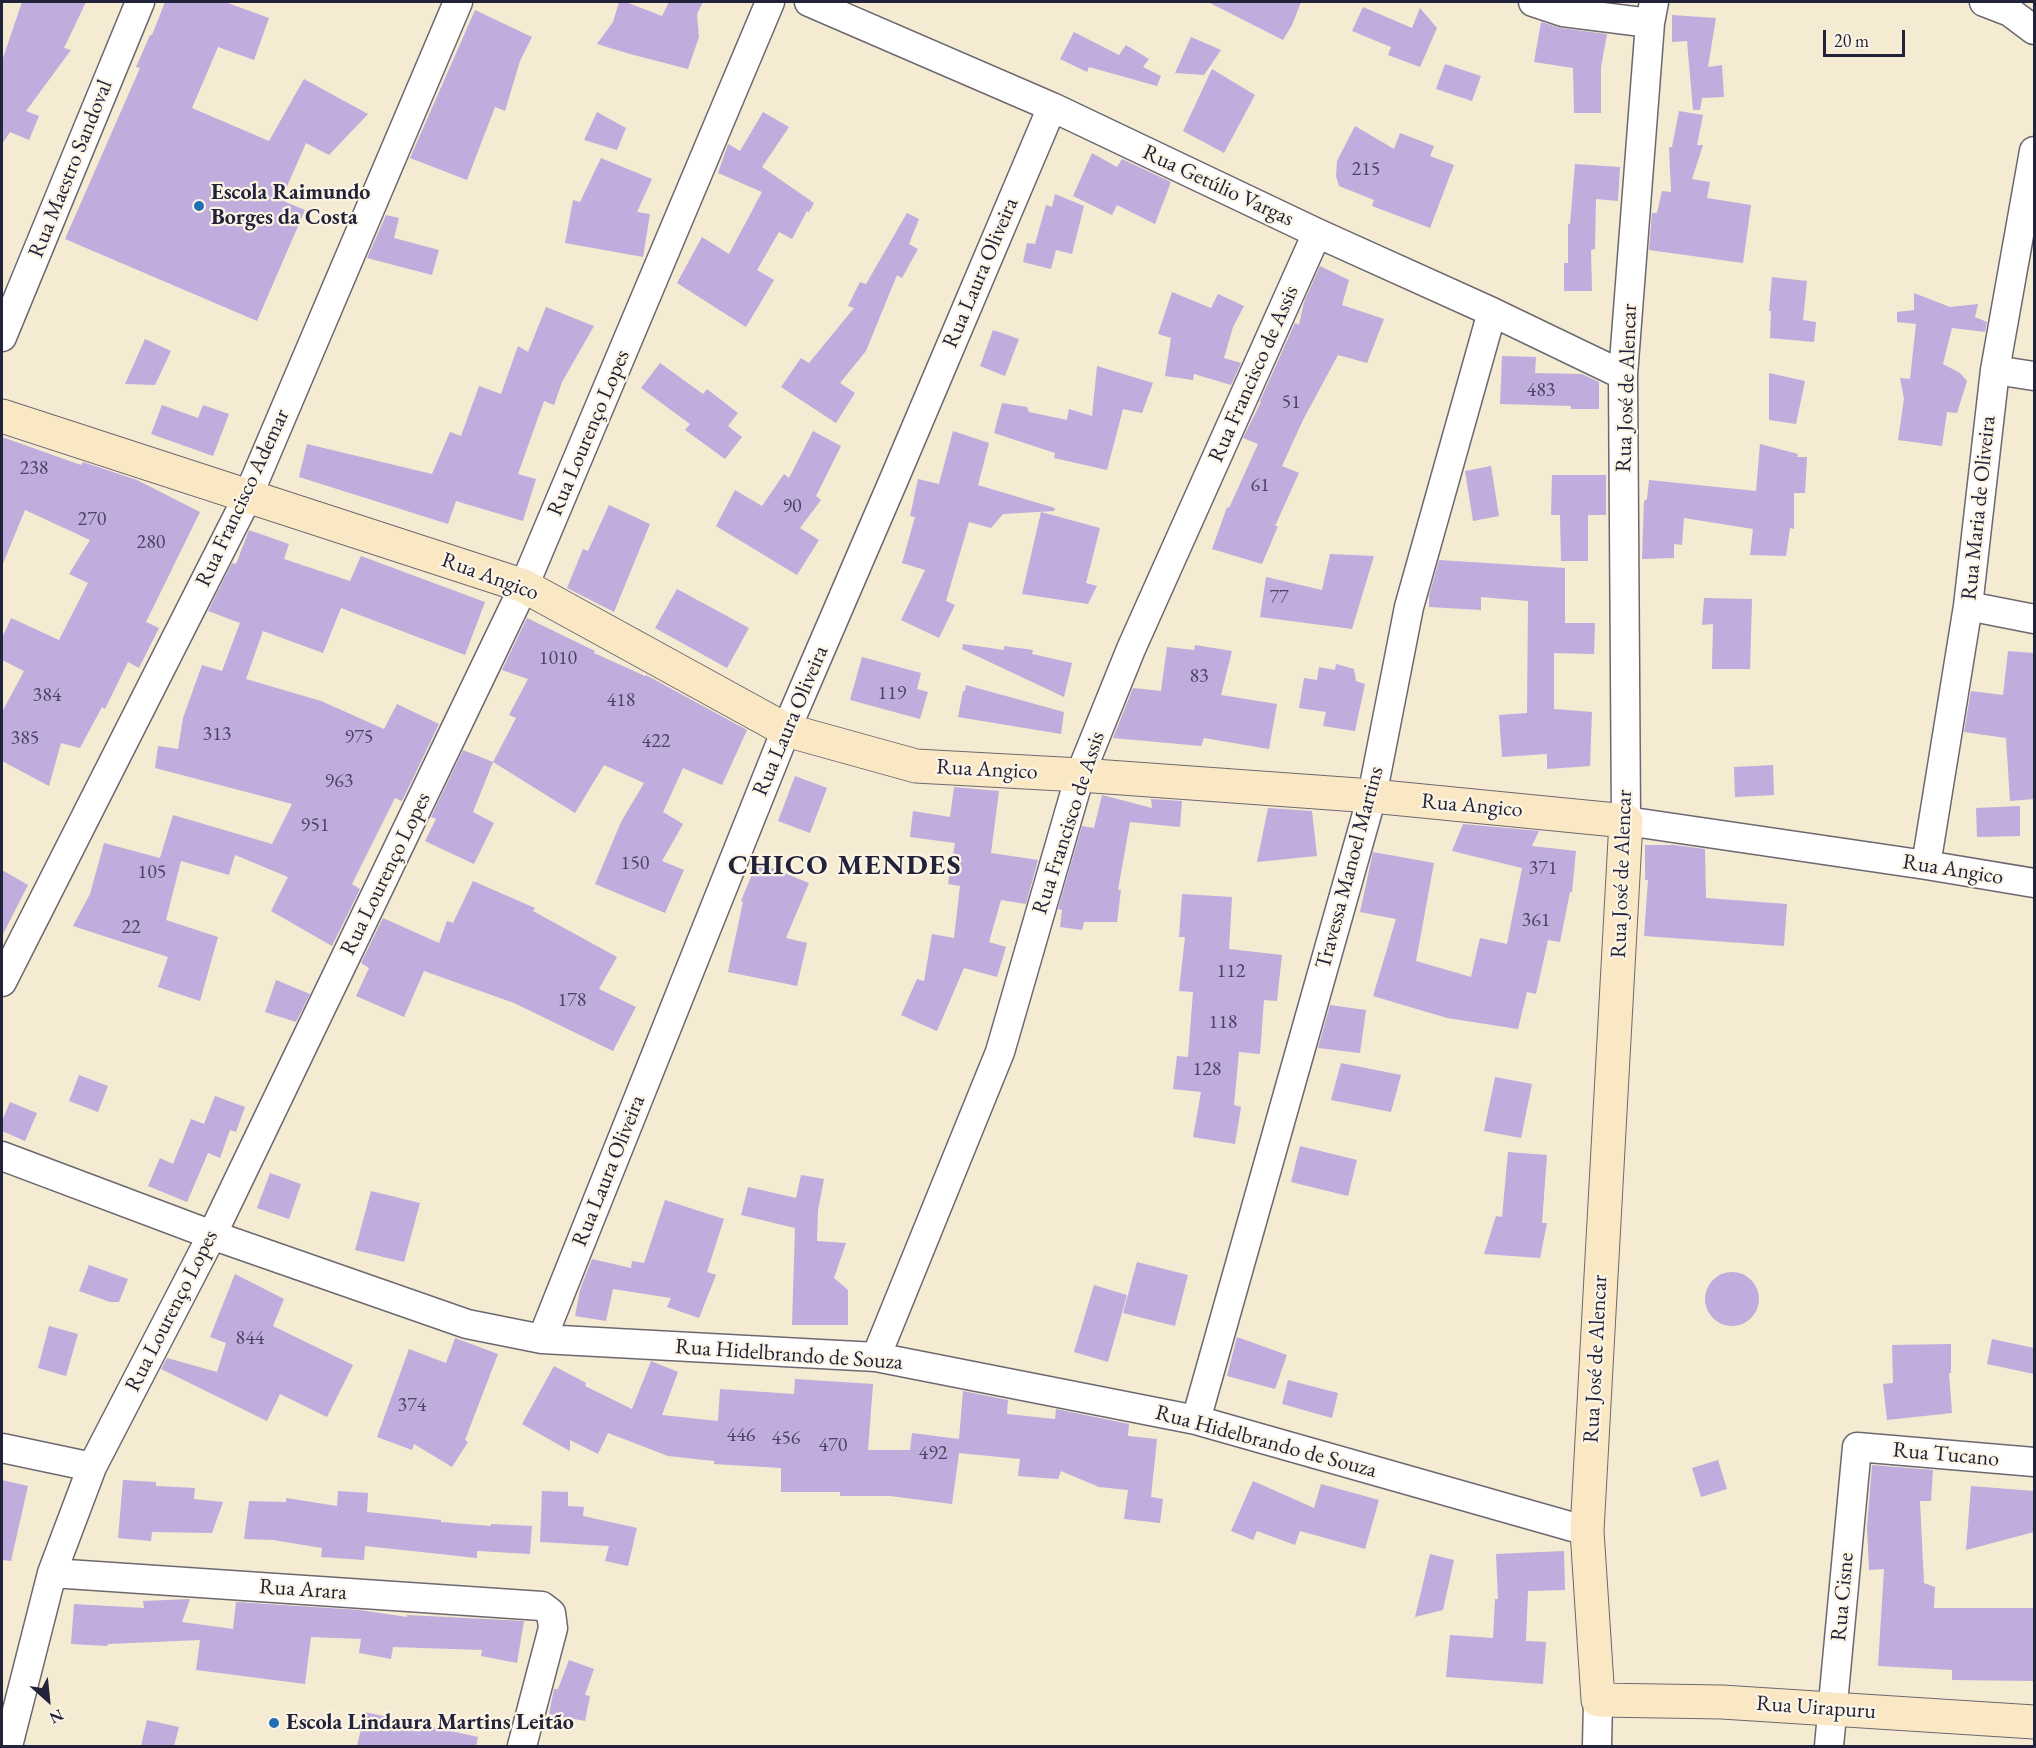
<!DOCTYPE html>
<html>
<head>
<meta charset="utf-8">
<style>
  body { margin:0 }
  #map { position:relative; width:2036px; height:1748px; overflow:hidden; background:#f5ead2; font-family:"EB Garamond",serif }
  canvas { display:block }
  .frame { position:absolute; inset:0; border:3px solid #22223b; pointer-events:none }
  .north { position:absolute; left:18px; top:1670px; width:60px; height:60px; -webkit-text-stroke:4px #fcf5e5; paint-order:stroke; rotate:153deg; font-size:16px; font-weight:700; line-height:24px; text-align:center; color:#22223b }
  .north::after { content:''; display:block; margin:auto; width:21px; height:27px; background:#22223b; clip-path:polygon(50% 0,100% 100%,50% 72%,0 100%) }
  .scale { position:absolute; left:1823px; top:30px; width:82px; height:27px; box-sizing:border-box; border:3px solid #22223b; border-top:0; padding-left:8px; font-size:18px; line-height:21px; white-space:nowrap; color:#22223b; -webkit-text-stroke:4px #fcf5e5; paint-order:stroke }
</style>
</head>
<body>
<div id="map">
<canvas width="2036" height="1748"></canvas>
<div class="frame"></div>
<div class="north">N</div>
<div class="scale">20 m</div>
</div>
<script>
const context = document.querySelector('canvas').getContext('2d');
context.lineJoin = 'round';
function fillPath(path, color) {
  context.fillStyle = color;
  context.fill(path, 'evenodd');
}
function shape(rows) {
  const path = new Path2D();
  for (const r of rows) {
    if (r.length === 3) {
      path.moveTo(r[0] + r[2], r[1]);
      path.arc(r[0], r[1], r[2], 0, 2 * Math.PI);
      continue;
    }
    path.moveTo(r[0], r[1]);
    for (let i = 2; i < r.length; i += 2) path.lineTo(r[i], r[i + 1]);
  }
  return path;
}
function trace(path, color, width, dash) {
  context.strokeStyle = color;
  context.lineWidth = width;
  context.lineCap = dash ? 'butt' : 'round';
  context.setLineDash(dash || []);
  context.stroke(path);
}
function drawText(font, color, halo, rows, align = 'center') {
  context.font = font + ' "EB Garamond",serif';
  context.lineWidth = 4.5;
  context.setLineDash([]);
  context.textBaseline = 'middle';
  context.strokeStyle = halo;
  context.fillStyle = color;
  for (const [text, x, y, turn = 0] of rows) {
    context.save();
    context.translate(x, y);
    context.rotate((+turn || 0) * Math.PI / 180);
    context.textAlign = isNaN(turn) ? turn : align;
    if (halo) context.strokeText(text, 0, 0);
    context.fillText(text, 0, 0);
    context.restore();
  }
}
const building = shape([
  [22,2,86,2,64,48,71,50,26,111,39,116,29,140,10,132,2,144,2,61],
  [165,2,225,2,269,18,254,60,218,47,192,108,269,141,304,79,368,114,329,155,306,143,281,200,305,210,257,321,65,239,140,68,136,67,150,35,152,35],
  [619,2,626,2,662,16,669,2,703,2,697,14,699,37,688,69,630,54,597,44,613,22],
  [1208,2,1301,2,1292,25,1283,40],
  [1363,7,1412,28,1420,8,1437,28,1420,67,1388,55,1391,47,1352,31],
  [475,10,532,37,520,61,505,111,495,107,467,180,410,158],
  [1672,15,1716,18,1708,67,1722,65,1724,97,1702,98,1700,110,1693,110,1687,41,1672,42],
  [1541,22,1561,28,1607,34,1601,67,1601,113,1574,113,1573,68,1534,62],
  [1074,32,1119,55,1126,45,1149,59,1143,67,1161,76,1157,86,1089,67,1087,72,1060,59],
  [1191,37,1221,50,1204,75,1175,73],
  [1445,64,1481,76,1472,101,1436,89],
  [1212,69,1255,95,1224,153,1183,131],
  [1679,111,1703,115,1697,145,1703,145,1692,179,1710,182,1707,198,1751,205,1743,263,1649,250,1652,213,1657,213,1662,191,1671,192,1669,147,1672,147],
  [597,112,626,128,617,150,584,140],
  [763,112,789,127,762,167,814,203,809,212,807,211,792,239,779,232,757,270,774,280,746,327,677,283,702,237,729,254,762,192,718,173,728,144,740,151],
  [1355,126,1394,149,1400,133,1434,146,1430,156,1454,165,1430,228,1372,206,1374,200,1339,186,1336,176,1337,161],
  [1092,153,1117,167,1122,159,1171,182,1155,224,1117,205,1112,215,1073,196],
  [601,158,652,179,637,212,650,214,643,257,565,243,573,200,580,202],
  [1575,164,1620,167,1618,201,1596,199,1595,249,1591,250,1592,291,1564,291,1564,263,1568,263,1568,224,1570,224],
  [1055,194,1084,206,1072,254,1056,250,1051,269,1023,262,1027,243,1035,244,1046,205,1052,207],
  [907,213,919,219,909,244,918,249,902,278,897,275,866,351,840,383,855,393,836,423,781,387,801,358,809,363,854,308,848,306,860,282,866,284],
  [386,215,399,218,394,238,439,250,432,275,367,258],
  [1320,266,1349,280,1342,305,1384,319,1367,363,1338,355,1303,420,1282,466,1299,473,1275,526,1278,526,1262,564,1212,549,1227,507,1229,508,1258,444,1243,438,1261,402,1260,401,1295,323,1299,325,1304,302],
  [1772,277,1807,281,1803,320,1816,322,1814,342,1770,338,1771,311,1769,311],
  [1172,292,1211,308,1218,294,1244,306,1233,327,1224,358,1241,363,1231,385,1194,374,1193,380,1165,376,1171,338,1158,334],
  [1914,293,1950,307,1978,304,1975,317,1987,322,1985,332,1952,328,1943,364,1960,373,1967,381,1957,413,1947,412,1942,446,1898,440,1904,399,1900,378,1910,379,1916,324,1897,322,1897,312,1914,310],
  [546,307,594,326,562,382,554,405,544,401,518,474,536,479,523,521,456,501,448,524,299,477,307,444,432,474,450,432,461,436,479,386,501,394,518,346,528,352],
  [993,330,1019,339,1005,376,980,366],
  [145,339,171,351,155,385,125,384],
  [1502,356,1536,357,1535,373,1582,374,1599,382,1599,409,1571,409,1571,406,1500,404],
  [660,363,703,394,707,389,738,413,728,426,742,437,725,459,685,430,690,424,641,388],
  [1097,366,1153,383,1142,413,1123,409,1107,470,1054,458,1055,453,994,433,1002,403,1027,407,1029,412,1067,420,1069,409,1092,416],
  [1769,373,1805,381,1796,424,1769,420],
  [162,405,198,418,203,405,229,414,213,456,151,434],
  [813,431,841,446,816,496,821,500,800,528,819,540,797,575,716,526,735,490,762,506,784,474,789,478],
  [953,431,989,443,978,485,1055,508,1054,511,1003,514,991,528,969,522,946,601,955,605,939,638,901,620,925,570,902,563,915,517,910,516,918,479,939,484],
  [2,437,81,465,83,462,137,480,200,512,146,622,159,628,139,668,128,662,105,709,102,707,80,748,61,743,49,786,2,761,2,712,24,671,2,660,2,638,11,618,59,640,88,583,69,574,90,540,25,510,2,566],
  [1760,444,1798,454,1797,457,1807,457,1805,493,1794,493,1794,529,1790,528,1786,556,1750,555,1753,529,1684,518,1682,545,1674,544,1674,558,1642,559,1644,501,1647,499,1649,480,1756,491],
  [1491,466,1499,516,1473,521,1465,471],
  [1552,475,1606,475,1606,515,1588,515,1588,561,1561,561,1560,515,1551,515],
  [609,505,650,524,614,612,567,588,583,549,588,551],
  [1041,512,1100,528,1086,583,1097,586,1088,604,1022,594],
  [249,530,289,544,284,559,350,581,361,556,485,602,465,655,341,608,323,653,263,631,246,679,321,701,384,729,397,704,439,724,402,801,395,798,352,884,360,889,332,946,271,911,288,877,235,855,229,875,181,861,166,920,218,937,200,1001,158,987,168,957,73,926,90,894,104,843,160,858,173,815,272,844,292,804,155,768,158,746,178,749,183,718,202,665,222,671,240,623,208,611,232,563,236,564],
  [1330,554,1374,556,1352,629,1260,617,1266,577,1322,590],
  [1439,560,1565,568,1565,623,1595,623,1594,654,1554,653,1554,709,1592,712,1590,766,1547,769,1547,754,1502,757,1499,715,1527,713,1528,601,1481,597,1481,610,1429,607,1429,596],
  [677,589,749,628,727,668,655,628],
  [1704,598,1752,599,1750,669,1712,669,1713,624,1702,625],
  [527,618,595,651,594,653,645,676,646,675,747,730,722,785,683,768,663,812,683,824,662,861,684,870,665,913,595,884,621,822,644,783,604,765,575,813,493,762,516,718,509,715,528,679,502,670],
  [963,644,1004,650,1004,646,1033,650,1032,654,1072,663,1064,697,962,649],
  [1195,645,1232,651,1221,695,1277,704,1269,749,1204,738,1201,746,1113,738,1133,688,1161,691,1167,647,1194,650],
  [2008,651,2034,653,2034,799,2010,801,2006,738,1964,732,1971,691,2003,695],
  [862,657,921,673,917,689,928,692,920,719,850,700],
  [1336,664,1354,669,1356,681,1365,684,1355,731,1323,726,1326,712,1299,708,1304,678,1317,680,1319,667,1335,670],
  [966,685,1064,712,1061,734,958,717,963,691,965,691],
  [463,750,493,762,473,812,494,823,474,864,425,841,436,819,431,817],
  [1773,765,1774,795,1735,797,1734,767],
  [795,776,827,788,810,833,778,821],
  [954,787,999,791,991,853,1038,860,1026,904,1001,900,989,942,1006,947,997,977,964,968,937,1031,901,1015,917,979,924,981,932,934,954,938,960,886,948,884,955,843,910,837,913,811,950,817],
  [1102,795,1152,808,1151,799,1182,801,1180,827,1130,822,1118,890,1121,890,1117,922,1084,922,1082,930,1060,927,1062,910,1058,909,1082,826,1094,828],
  [2020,806,2020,836,1977,837,1976,808],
  [1268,808,1312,811,1317,856,1257,862],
  [1463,824,1539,831,1532,846,1576,851,1572,892,1570,892,1560,942,1548,940,1536,994,1527,992,1518,1029,1447,1018,1373,996,1396,919,1360,912,1373,852,1434,863,1416,961,1471,977,1480,938,1507,944,1522,868,1452,851],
  [1645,845,1674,845,1705,849,1706,898,1787,904,1784,946,1644,936,1648,880,1645,880],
  [757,862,809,883,786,938,807,943,797,986,728,972,743,902,741,901],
  [2,870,28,885,2,936],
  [473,881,535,908,533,911,617,957,599,989,636,1007,613,1051,514,1003,424,971,404,1017,356,996,369,968,361,963,383,918,439,943,447,921,453,923],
  [1182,894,1232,897,1229,949,1282,955,1277,1001,1264,1000,1260,1054,1239,1052,1234,1105,1241,1107,1235,1144,1193,1137,1201,1092,1173,1089,1177,1056,1188,1057,1193,992,1179,991,1185,937,1179,937],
  [276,980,310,994,296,1022,265,1012],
  [1330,1005,1366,1010,1360,1053,1318,1048],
  [1341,1063,1401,1075,1391,1112,1331,1100],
  [79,1075,108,1086,98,1112,69,1101],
  [1495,1077,1532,1084,1521,1138,1484,1131],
  [215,1096,245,1107,236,1132,230,1130,220,1158,208,1153,187,1202,148,1186,160,1158,173,1164,191,1119,204,1124],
  [10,1102,37,1113,25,1141,2,1131,2,1121],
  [1300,1146,1357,1160,1348,1196,1291,1182],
  [1508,1152,1547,1155,1542,1223,1547,1223,1540,1258,1484,1254,1496,1216,1502,1217],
  [270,1173,301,1184,289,1219,257,1208],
  [801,1175,824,1179,818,1210,817,1241,846,1243,834,1278,848,1290,848,1325,792,1325,795,1228,741,1215,748,1187,796,1198],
  [371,1191,420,1203,404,1262,355,1250],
  [665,1200,724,1219,707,1272,716,1275,699,1318,667,1307,671,1298,613,1289,606,1321,575,1316,580,1290,592,1259,631,1268,632,1261,644,1263],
  [1137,1262,1188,1275,1175,1326,1123,1313],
  [89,1265,128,1279,119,1302,110,1302,79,1291],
  [1732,1299,27],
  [235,1274,284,1299,273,1326,353,1365,327,1417,280,1394,267,1421,161,1369,167,1358,217,1372,226,1343,210,1337],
  [1094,1285,1127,1295,1108,1362,1074,1352],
  [49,1326,78,1334,66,1376,38,1368],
  [1237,1337,1287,1355,1275,1389,1227,1376],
  [455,1338,498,1354,465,1440,468,1442,452,1467,414,1444,412,1450,377,1437,409,1349,446,1363],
  [1992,1339,2034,1348,2034,1374,1987,1364],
  [1951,1344,1951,1373,1949,1373,1952,1413,1887,1420,1883,1384,1893,1383,1892,1345],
  [651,1361,678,1372,662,1415,718,1421,720,1389,794,1394,795,1379,873,1384,868,1450,910,1450,912,1433,959,1439,963,1391,1008,1400,1007,1414,1055,1419,1056,1409,1129,1424,1128,1436,1157,1439,1151,1497,1163,1499,1160,1523,1124,1519,1128,1490,1099,1487,1061,1471,1058,1479,1018,1476,1020,1459,959,1453,952,1504,890,1496,840,1496,840,1492,781,1492,781,1468,714,1464,714,1461,668,1456,608,1433,598,1454,570,1440,570,1451,522,1424,554,1366,586,1383,585,1386,632,1409],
  [1288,1380,1338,1393,1332,1418,1282,1404],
  [1718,1460,1727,1489,1701,1497,1692,1468],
  [1872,1465,1933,1470,1931,1501,1920,1501,1924,1583,1935,1587,1934,1608,2034,1608,2034,1681,1952,1680,1952,1670,1878,1666,1884,1569,1869,1570,1867,1527],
  [2,1480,28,1486,11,1561,2,1560],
  [123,1480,156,1482,156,1486,195,1488,194,1499,223,1502,212,1533,152,1532,151,1541,118,1538],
  [1253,1481,1314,1508,1321,1484,1379,1500,1365,1549,1300,1531,1295,1545,1257,1531,1253,1540,1231,1531],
  [1971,1486,2034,1491,2034,1532,1966,1550],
  [338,1491,368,1493,367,1512,441,1520,441,1522,491,1526,491,1524,532,1526,530,1554,477,1551,477,1558,365,1546,364,1560,321,1557,322,1548,273,1540,244,1539,249,1501,286,1502,286,1498,337,1506],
  [542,1491,568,1492,568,1506,584,1507,583,1516,637,1528,628,1566,605,1561,609,1546,540,1542],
  [1564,1551,1565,1590,1528,1591,1526,1641,1546,1642,1543,1684,1446,1677,1450,1635,1493,1638,1495,1599,1498,1599,1496,1554],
  [1430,1554,1454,1560,1443,1610,1415,1617],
  [190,1599,182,1622,233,1629,236,1602,360,1610,407,1617,407,1615,524,1621,517,1663,481,1656,482,1650,393,1647,391,1659,359,1653,361,1639,311,1637,305,1684,196,1670,200,1640,108,1644,107,1646,71,1644,74,1604,144,1608,143,1601],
  [569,1660,594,1669,585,1695,590,1696,585,1721,549,1714,554,1689,558,1689],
  [365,1712,478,1737,476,1746,357,1746],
  [147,1720,179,1727,174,1746,141,1746]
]);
const street = shape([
  [809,2,1052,107,1317,233,1492,312,1623,375],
  [1533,2,1563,12,1650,23],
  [1654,2,1650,23,1623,375,1626,821,1926,865,2034,883],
  [1984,2,2010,12,2034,30],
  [2,337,140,2],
  [1995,370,2034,376],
  [1968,606,2034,619],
  [1926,865,1968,606,1995,370,2034,151],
  [2,982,248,496,458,2],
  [2,1156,212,1235,467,1324,542,1339,876,1357,1196,1420,1587,1531],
  [542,1339,786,730,895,477,1052,107],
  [876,1357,1000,1052,1080,775,1131,649,1317,233],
  [1196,1420,1372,796,1409,607,1492,312],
  [2,1448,92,1467],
  [52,1573,542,1606,551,1613,553,1628,522,1746],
  [8,1746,52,1573,92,1467,212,1235,524,586,770,2],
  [1597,1746,1598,1700],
  [1829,1746,1857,1447,2034,1462]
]);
const secondary = shape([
  [2,416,524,586,786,730,916,766,1080,775,1372,796,1626,821,1587,1531,1598,1700,1722,1702,2034,1722]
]);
const markers = [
  [199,206,6,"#1f6fb2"],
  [274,1723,6,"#1f6fb2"]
];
const numberNames = [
  ["215",1366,170],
  ["483",1541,391],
  ["51",1291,403],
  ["238",34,469],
  ["61",1260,486],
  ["90",792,507],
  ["270",92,520],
  ["280",151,543],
  ["77",1279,598],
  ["1010",558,659],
  ["83",1199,677],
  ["119",892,694],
  ["384",47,696],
  ["418",621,701],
  ["313",217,735],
  ["975",359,738],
  ["385",25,739],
  ["422",656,742],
  ["963",339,782],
  ["951",315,826],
  ["150",635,864],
  ["371",1543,869],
  ["105",152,873],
  ["361",1536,921],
  ["22",131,928],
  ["112",1231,972],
  ["178",572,1001],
  ["118",1223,1023],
  ["128",1207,1070],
  ["844",250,1339],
  ["374",412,1406],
  ["446",741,1436],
  ["456",786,1439],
  ["470",833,1446],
  ["492",933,1454]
];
const streetNames = [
  ["Rua Maestro Sandoval",71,169,-68],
  ["Rua Getúlio Vargas",1218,186,25],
  ["Rua Laura Oliveira",981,273,-67],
  ["Rua Francisco de Assis",1254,374,-66],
  ["Rua José de Alencar",1627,388,-88],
  ["Rua Lourenço Lopes",589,433,-67],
  ["Rua Francisco Ademar",243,498,-65],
  ["Rua Maria de Oliveira",1979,508,-84],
  ["Rua Angico",490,577,20],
  ["Rua Laura Oliveira",791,721,-67],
  ["Rua Angico",987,770,3],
  ["Rua Angico",1472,806,5],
  ["Rua Francisco de Assis",1069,823,-72],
  ["Travessa Manoel Martins",1350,868,-75],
  ["Rua Angico",1953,870,9],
  ["Rua Lourenço Lopes",386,874,-64],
  ["Rua José de Alencar",1622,874,-88],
  ["Rua Laura Oliveira",609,1171,-68],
  ["Rua Lourenço Lopes",172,1311,-63],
  ["Rua Hidelbrando de Souza",789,1355,4],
  ["Rua José de Alencar",1596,1359,-87],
  ["Rua Hidelbrando de Souza",1266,1442,15],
  ["Rua Tucano",1946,1455,5],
  ["Rua Arara",303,1590,4],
  ["Rua Cisne",1843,1597,-85],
  ["Rua Uirapuru",1816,1708,4]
];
const poiNames = [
  ["Escola Raimundo",211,193],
  ["Borges da Costa",211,218],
  ["Escola Lindaura Martins Leitão",286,1723]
];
const districtNames = [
  ["CHICO MENDES",845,866]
];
fillPath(building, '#c0acdd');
trace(street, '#6c6870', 31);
trace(secondary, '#6c6870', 35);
trace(street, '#fff', 28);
trace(secondary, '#fae7c3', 33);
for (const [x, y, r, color] of markers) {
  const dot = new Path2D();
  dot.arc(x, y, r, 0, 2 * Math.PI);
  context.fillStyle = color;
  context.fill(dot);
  trace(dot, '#fcf5e5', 2);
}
drawText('20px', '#4a4464', null, numberNames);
drawText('22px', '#22223b', '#fcf5e5', streetNames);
drawText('bold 22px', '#22223b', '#fcf5e5', poiNames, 'left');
context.letterSpacing = '1.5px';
drawText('bold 28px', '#22223b', '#fcf5e5', districtNames);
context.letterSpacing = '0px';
</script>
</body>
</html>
